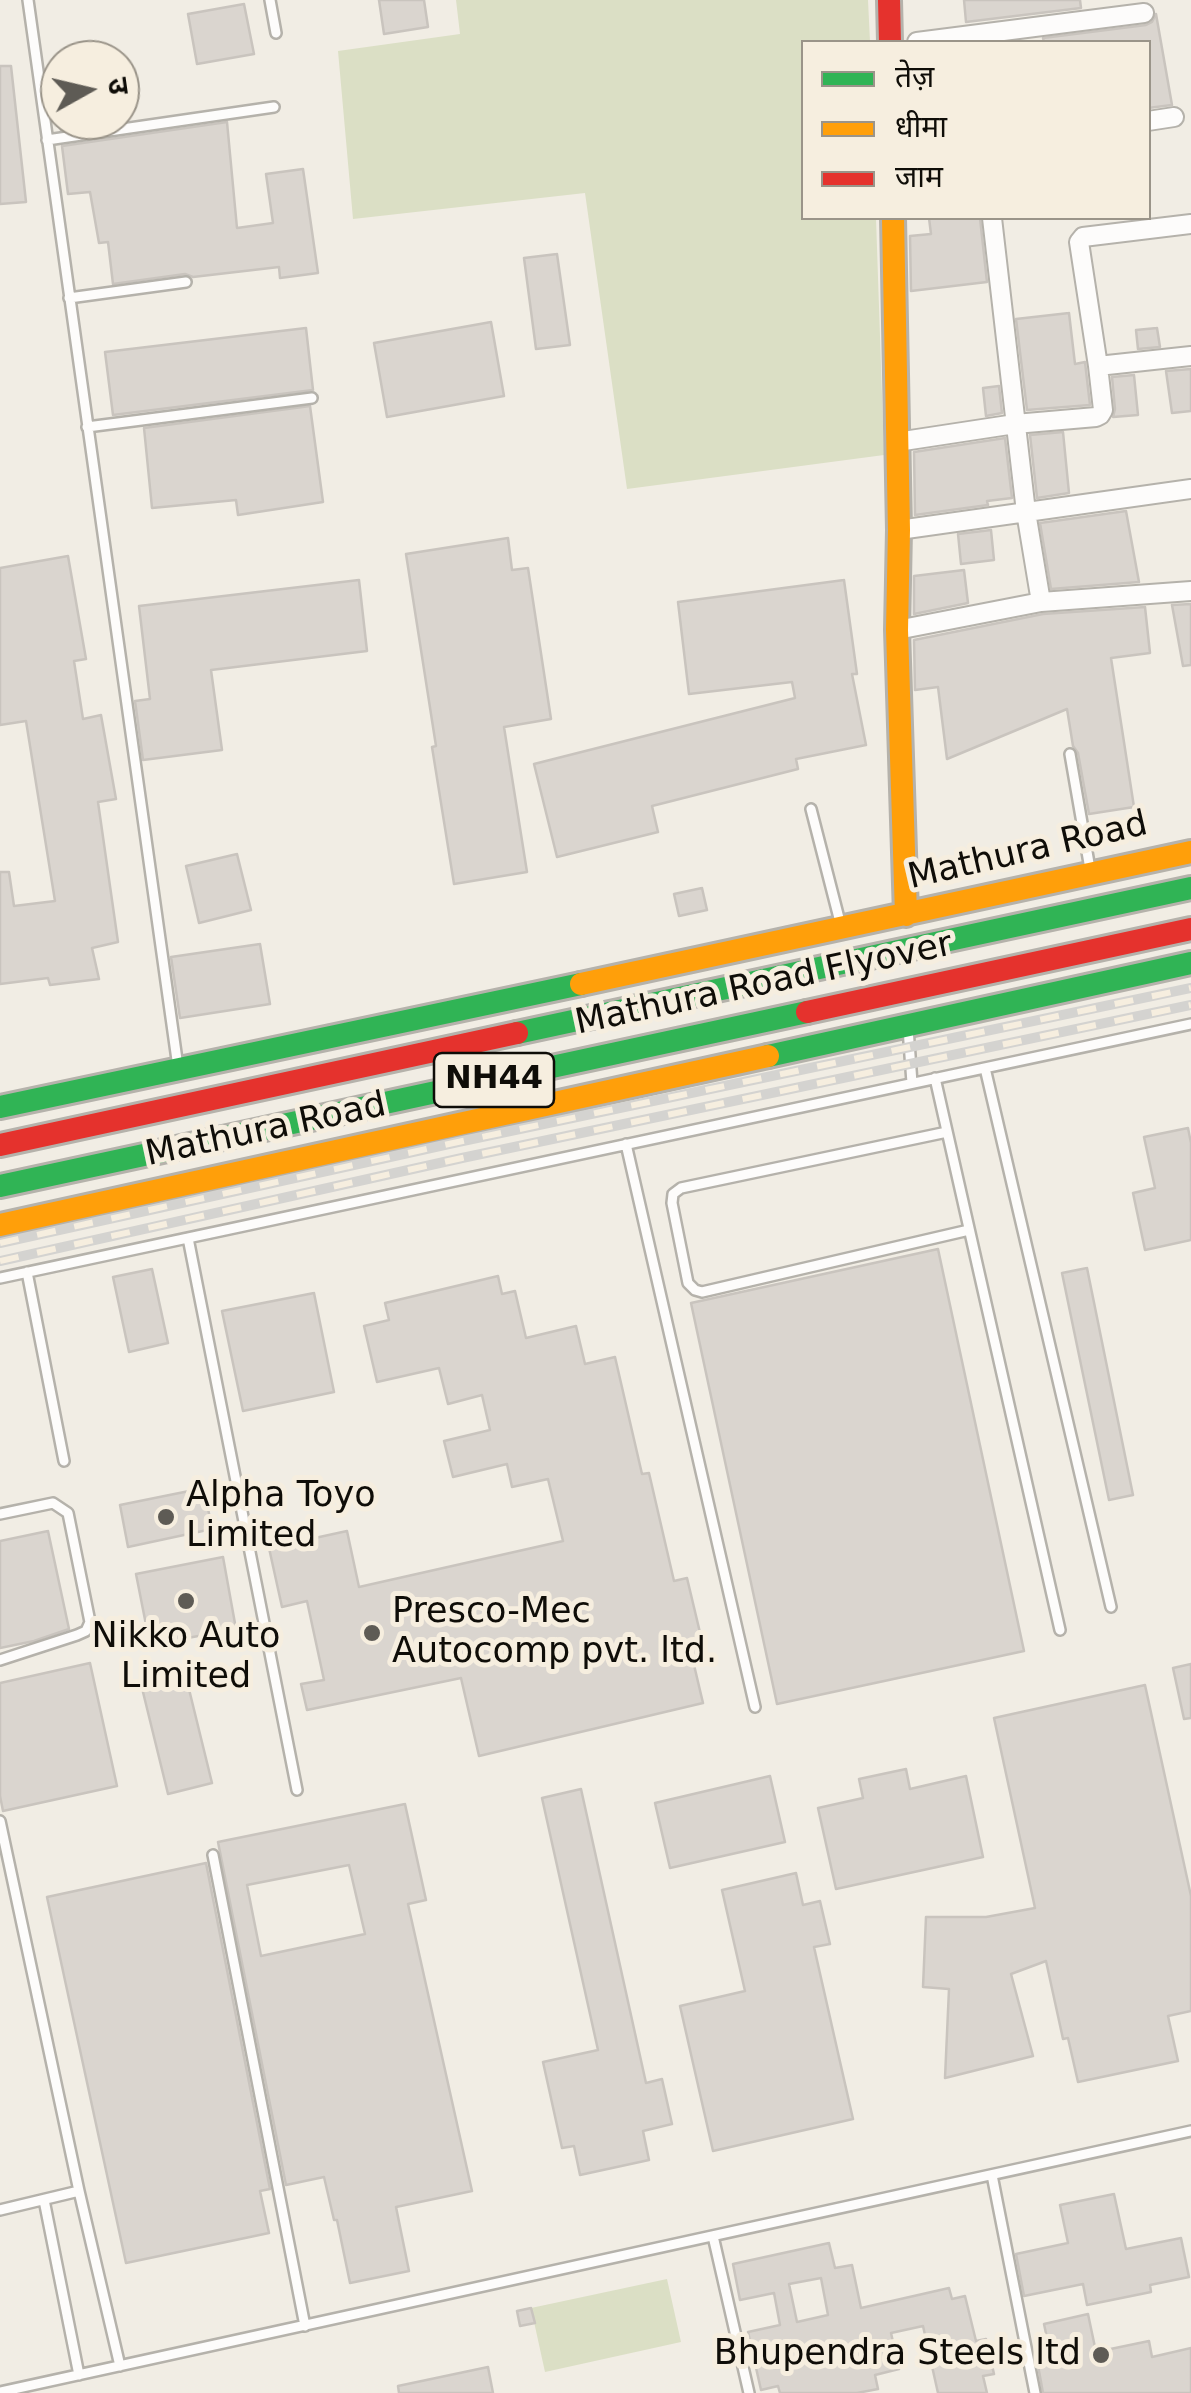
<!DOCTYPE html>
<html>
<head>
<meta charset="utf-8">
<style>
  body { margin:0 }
  #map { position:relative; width:1191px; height:2393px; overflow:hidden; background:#f1ede4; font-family:"DejaVu Sans","Noto Sans Devanagari",sans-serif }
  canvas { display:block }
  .legend { position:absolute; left:801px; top:40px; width:350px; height:180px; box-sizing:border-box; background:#f6eedf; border:2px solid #9a9489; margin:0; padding:12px 18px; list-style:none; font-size:30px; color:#0f0d08 }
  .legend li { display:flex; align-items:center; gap:20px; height:50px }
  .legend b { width:50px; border:2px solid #9a9489 }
  .north { position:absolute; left:40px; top:40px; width:100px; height:100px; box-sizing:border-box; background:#f6eedf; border:2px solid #9a9489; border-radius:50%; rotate:82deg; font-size:28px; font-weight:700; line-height:40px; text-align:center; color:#0f0d08 }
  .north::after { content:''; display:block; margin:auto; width:35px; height:45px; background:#5e5b55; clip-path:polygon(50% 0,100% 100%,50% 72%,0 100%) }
</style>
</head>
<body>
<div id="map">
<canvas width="1191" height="2393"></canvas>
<ul class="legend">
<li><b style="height:12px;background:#30b455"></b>तेज़</li>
<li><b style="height:12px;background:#ff9f0a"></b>धीमा</li>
<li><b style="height:12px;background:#e5322d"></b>जाम</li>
</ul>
<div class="north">उ</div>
</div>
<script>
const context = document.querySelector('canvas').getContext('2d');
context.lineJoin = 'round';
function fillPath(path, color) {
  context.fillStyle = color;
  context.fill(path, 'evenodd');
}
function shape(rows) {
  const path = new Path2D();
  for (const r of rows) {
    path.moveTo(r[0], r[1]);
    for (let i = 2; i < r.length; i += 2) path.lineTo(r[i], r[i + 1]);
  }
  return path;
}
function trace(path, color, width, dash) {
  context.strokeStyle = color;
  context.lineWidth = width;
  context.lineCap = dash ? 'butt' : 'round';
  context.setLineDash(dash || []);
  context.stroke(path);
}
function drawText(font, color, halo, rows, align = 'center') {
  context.font = font + ' "DejaVu Sans",sans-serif';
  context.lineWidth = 10;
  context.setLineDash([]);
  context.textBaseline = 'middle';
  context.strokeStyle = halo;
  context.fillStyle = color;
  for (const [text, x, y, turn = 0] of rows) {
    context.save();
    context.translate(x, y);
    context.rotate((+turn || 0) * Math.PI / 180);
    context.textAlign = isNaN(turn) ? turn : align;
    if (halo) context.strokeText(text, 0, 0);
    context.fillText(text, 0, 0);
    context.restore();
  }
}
const green = shape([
  [456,0,868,0,870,42,804,42,804,218,876,218,884,455,627,489,585,193,353,219,338,51,460,34],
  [667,2279,681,2342,545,2372,531,2308]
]);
const building = shape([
  [379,0,424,0,428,27,384,34,379,0],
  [964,0,1080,0,1081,8,966,22,964,0],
  [244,4,254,54,197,64,188,14,244,4],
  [1156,14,1172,105,1148,108,1148,42,1044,42,1043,38,1146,25,1152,22,1156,14],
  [0,66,11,66,26,202,0,204,0,66],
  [59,120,110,120,110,123,61,130,59,120],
  [227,122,237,228,273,223,266,174,303,169,318,273,280,278,279,267,193,277,185,274,113,284,108,242,99,243,90,192,68,194,62,146,227,122],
  [929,218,980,218,987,282,911,291,910,236,931,234,929,218],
  [557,254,570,345,536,349,524,258,557,254],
  [1069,313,1075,364,1085,362,1090,405,1027,410,1016,319,1069,313],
  [491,322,504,396,387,417,374,343,491,322],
  [306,328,313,390,113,415,105,352,306,328],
  [1157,328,1160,347,1138,349,1136,330,1157,328],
  [1191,369,1191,411,1172,413,1166,371,1191,369],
  [1134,375,1138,415,1113,417,1115,409,1112,377,1134,375],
  [999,386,1002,413,986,416,983,388,999,386],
  [310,406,323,502,238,515,236,500,152,508,144,428,310,406],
  [1063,432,1069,493,1037,498,1030,435,1063,432],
  [1005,438,1012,498,987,501,988,505,915,515,914,452,1005,438],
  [1126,511,1139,582,1051,589,1040,523,1126,511],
  [991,530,994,560,961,564,958,534,991,530],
  [508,538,512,570,528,568,551,719,504,727,527,872,454,884,432,747,436,746,406,554,508,538],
  [68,556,86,659,74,661,83,719,101,715,116,799,98,802,118,942,92,948,99,979,50,985,48,978,0,984,0,872,9,872,14,906,55,901,26,721,0,725,0,568,68,556],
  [964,570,968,603,914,614,914,576,964,570],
  [359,580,367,651,211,670,222,750,143,760,135,701,150,699,139,606,359,580],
  [844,580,857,674,852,674,866,745,796,759,798,769,652,806,658,832,557,857,534,764,795,698,792,682,689,694,678,602,844,580],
  [1191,604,1191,665,1183,666,1172,605,1191,604],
  [1145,607,1150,653,1111,658,1134,807,1089,814,1078,753,1073,746,1067,709,947,759,938,687,915,690,914,640,1043,614,1145,607],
  [237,854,251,910,199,923,186,866,237,854],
  [702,888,707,910,679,916,674,894,702,888],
  [260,944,270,1004,180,1018,171,957,260,944],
  [1188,1128,1191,1143,1191,1240,1145,1250,1133,1193,1155,1188,1144,1137,1188,1128],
  [938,1249,1024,1651,777,1704,691,1303,938,1249],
  [1087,1268,1133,1495,1109,1500,1062,1273,1087,1268],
  [152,1269,168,1343,129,1352,113,1277,152,1269],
  [498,1276,502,1294,515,1291,526,1338,576,1326,585,1364,615,1357,642,1474,649,1473,674,1581,687,1578,707,1662,694,1665,703,1703,479,1756,461,1678,307,1710,301,1684,324,1680,307,1601,282,1607,269,1548,347,1531,359,1587,563,1541,548,1479,512,1487,507,1464,453,1477,444,1441,490,1430,482,1395,448,1404,439,1368,377,1382,364,1326,389,1320,385,1303,498,1276],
  [314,1293,334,1392,243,1411,222,1311,314,1293],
  [204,1488,212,1529,128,1547,120,1505,204,1488],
  [48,1531,69,1629,34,1641,0,1648,0,1541,48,1531],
  [223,1557,236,1629,150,1645,136,1574,223,1557],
  [90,1663,117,1786,3,1811,0,1796,0,1683,90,1663],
  [1191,1664,1191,1718,1184,1719,1173,1668,1191,1664],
  [186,1677,212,1783,168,1794,142,1688,186,1677],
  [1145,1685,1191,1896,1191,2011,1168,2016,1178,2061,1078,2082,1068,2038,1063,2039,1046,1961,1011,1974,1033,2056,945,2078,949,1989,923,1987,926,1917,986,1917,1035,1908,994,1718,1145,1685],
  [906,1769,910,1789,966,1776,983,1857,836,1889,818,1808,863,1798,859,1779,906,1769],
  [770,1776,785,1842,670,1868,655,1803,770,1776],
  [581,1789,646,2083,662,2079,672,2124,643,2131,649,2160,580,2175,574,2146,562,2148,543,2062,598,2050,542,1798,581,1789],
  [405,1804,426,1900,408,1904,472,2191,396,2207,409,2271,350,2283,337,2220,334,2220,324,2177,286,2185,218,1842,405,1804],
  [349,1865,365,1934,261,1956,247,1885,349,1865],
  [206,1863,270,2189,260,2191,269,2233,126,2263,47,1897,206,1863],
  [796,1873,803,1905,820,1901,830,1944,814,1947,853,2119,713,2151,680,2006,745,1991,722,1890,796,1873],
  [1114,2194,1126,2249,1181,2238,1189,2277,1150,2285,1151,2292,1087,2305,1083,2284,1024,2296,1016,2254,1068,2243,1060,2205,1114,2194],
  [829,2243,835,2268,852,2265,861,2308,949,2288,952,2299,965,2296,976,2341,986,2339,994,2374,983,2376,987,2393,938,2393,923,2326,891,2333,899,2369,875,2375,878,2389,857,2393,780,2393,778,2386,761,2390,748,2332,780,2325,774,2293,740,2300,733,2264,829,2243],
  [821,2278,828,2315,797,2322,789,2284,821,2278],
  [531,2308,535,2323,520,2326,517,2311,531,2308],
  [1088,2314,1096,2352,1149,2341,1152,2357,1191,2348,1191,2393,1043,2393,1037,2360,1051,2357,1044,2324,1088,2314],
  [488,2367,493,2393,399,2393,398,2386,488,2367]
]);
const lane = shape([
  [28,0,178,1067],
  [270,0,276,33],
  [47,140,274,107],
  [69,298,186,282],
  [87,427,312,398],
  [1070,754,1090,869],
  [811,809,841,926],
  [908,1028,912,1083],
  [985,1068,1111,1607],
  [935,1078,1060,1630],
  [947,1132,681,1188,673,1194,672,1203,688,1283,695,1290,702,1292,969,1230],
  [626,1144,755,1707],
  [188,1238,297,1790],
  [27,1272,64,1461],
  [0,1278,1191,1024],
  [0,1514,53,1503,68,1513,90,1622,86,1631,77,1635,0,1660],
  [0,1821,79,2191,120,2366],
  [213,1855,305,2326],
  [992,2175,1035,2393],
  [44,2200,79,2375],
  [0,2210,79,2191],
  [713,2236,749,2393],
  [0,2392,1191,2131]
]);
const street = shape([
  [917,42,1144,13],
  [1148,121,1174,117],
  [992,218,1026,512,1041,602],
  [1098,366,1191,356],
  [897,442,1015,424,1096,417,1100,415,1103,410,1098,366,1079,242,1083,237,1191,224],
  [899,530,1191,489],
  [897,630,1041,602,1191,591]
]);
const fast = shape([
  [517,1033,1191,888],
  [768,1056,1191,963],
  [0,1107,581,984],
  [0,1186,807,1012]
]);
const slow = shape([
  [893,218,899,530,897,630,906,915],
  [581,984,1191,852],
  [0,1225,768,1056]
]);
const jam = shape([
  [889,0,890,42],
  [807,1012,1191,929],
  [0,1145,517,1033]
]);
const rail = shape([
  [0,1243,458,1142,1191,988],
  [0,1261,462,1158,1191,1005]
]);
const markers = [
  [166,1517,10,"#5e5b55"],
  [186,1601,10,"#5e5b55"],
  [372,1633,10,"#5e5b55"],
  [1101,2355,10,"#5e5b55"]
];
const shields = [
  [494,1080,120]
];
const shieldNames = [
  ["NH44",494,1080]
];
const streetNames = [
  ["Mathura Road",1028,852,-13],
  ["Mathura Road Flyover",764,985,-12],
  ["Mathura Road",266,1131,-12]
];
const poiNames = [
  ["Alpha Toyo",186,1497],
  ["Limited",186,1537],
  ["Presco-Mec",392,1613],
  ["Autocomp pvt. ltd.",392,1653],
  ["Nikko Auto",186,1638,"center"],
  ["Limited",186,1678,"center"],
  ["Bhupendra Steels ltd",1081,2355,"right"]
];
fillPath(green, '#dbdfc5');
fillPath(building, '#dad5cf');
trace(building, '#c9c4be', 2.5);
trace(lane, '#b5b2ab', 14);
trace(street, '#b5b2ab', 22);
trace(fast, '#b5b2ab', 28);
trace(slow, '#b5b2ab', 28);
trace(jam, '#b5b2ab', 28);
trace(lane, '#fdfcfb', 9);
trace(street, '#fdfcfb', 18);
trace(fast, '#30b455', 22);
trace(slow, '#ff9f0a', 22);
trace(jam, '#e5322d', 22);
trace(rail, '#d4d3d0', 10);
trace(rail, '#f6eedf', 6, [19]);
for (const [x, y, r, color] of markers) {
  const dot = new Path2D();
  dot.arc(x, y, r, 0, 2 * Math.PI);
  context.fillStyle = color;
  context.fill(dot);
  trace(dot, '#f6eedf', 4);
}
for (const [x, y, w] of shields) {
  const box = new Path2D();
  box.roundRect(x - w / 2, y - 27, w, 54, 8);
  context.fillStyle = '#f6eedf';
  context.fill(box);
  trace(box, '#0f0d08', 2.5);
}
drawText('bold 32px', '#0f0d08', null, shieldNames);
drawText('35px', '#0f0d08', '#f6eedf', streetNames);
drawText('35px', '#0f0d08', '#f6eedf', poiNames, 'left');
</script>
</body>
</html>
